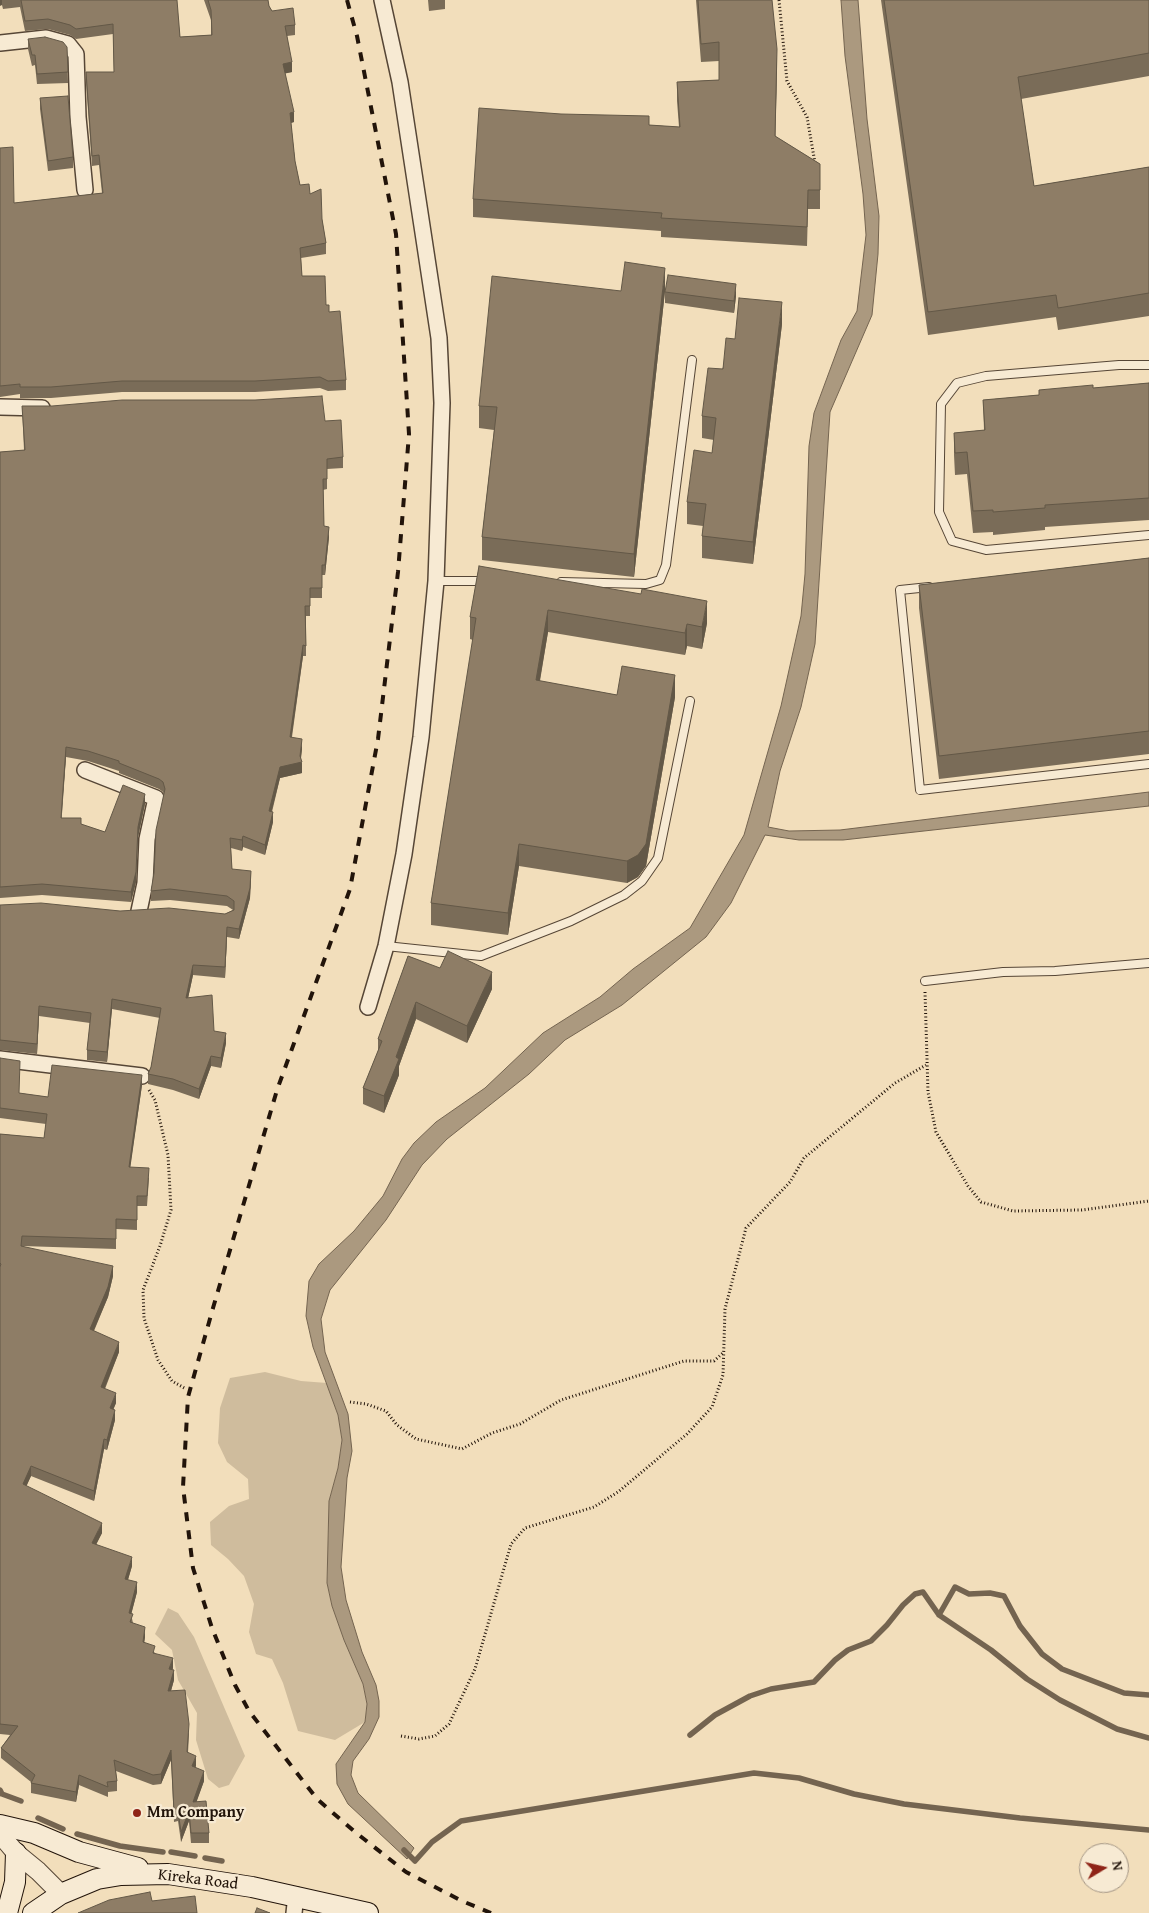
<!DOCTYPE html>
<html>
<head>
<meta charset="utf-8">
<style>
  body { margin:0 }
  #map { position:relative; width:1149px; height:1913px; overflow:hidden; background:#f2debb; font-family:"Gentium Book Plus",serif }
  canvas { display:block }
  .north { position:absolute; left:1079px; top:1843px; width:50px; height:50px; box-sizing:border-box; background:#f7ead3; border:1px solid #a29483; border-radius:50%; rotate:81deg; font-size:14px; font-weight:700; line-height:20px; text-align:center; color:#22140a }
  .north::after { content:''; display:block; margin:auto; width:18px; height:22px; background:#8f2418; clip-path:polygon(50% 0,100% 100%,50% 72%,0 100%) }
</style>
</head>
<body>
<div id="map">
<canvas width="1149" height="1913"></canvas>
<div class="north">N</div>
</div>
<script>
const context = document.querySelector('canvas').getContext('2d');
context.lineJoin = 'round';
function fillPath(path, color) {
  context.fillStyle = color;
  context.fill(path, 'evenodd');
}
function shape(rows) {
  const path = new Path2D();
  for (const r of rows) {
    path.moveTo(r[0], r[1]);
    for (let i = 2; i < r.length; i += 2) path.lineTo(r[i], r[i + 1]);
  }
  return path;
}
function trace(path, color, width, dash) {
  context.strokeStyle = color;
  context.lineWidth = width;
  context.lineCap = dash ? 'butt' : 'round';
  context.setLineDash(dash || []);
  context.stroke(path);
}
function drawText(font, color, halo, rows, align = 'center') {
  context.font = font + ' "Gentium Book Plus",serif';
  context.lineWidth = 4.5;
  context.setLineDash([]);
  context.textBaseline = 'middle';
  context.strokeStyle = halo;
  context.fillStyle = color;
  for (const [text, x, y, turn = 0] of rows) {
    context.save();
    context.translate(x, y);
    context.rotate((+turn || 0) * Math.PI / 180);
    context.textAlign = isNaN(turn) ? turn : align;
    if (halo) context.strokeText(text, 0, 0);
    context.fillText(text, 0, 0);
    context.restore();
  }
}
const green = shape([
  [265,1372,301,1381,327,1383,338,1415,342,1440,338,1468,329,1501,327,1583,332,1606,344,1639,363,1684,367,1704,365,1722,335,1740,298,1731,283,1683,272,1659,256,1654,249,1632,254,1604,244,1576,228,1559,211,1545,210,1522,229,1506,249,1499,248,1479,227,1462,218,1443,220,1408,230,1378],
  [168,1608,178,1613,194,1637,245,1756,229,1785,219,1788,208,1779,196,1740,197,1713,178,1680,172,1650,155,1634]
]);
const water = shape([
  [841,0,858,0,867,119,879,216,878,254,872,315,830,412,815,644,801,707,780,771,768,827,789,831,840,830,1149,792,1149,806,843,840,799,840,765,835,731,903,706,937,622,1005,565,1040,529,1074,447,1139,422,1165,386,1220,330,1290,321,1319,325,1352,348,1414,352,1451,347,1478,341,1567,346,1600,362,1652,376,1685,379,1701,379,1717,369,1739,353,1761,351,1775,358,1793,414,1848,407,1859,348,1804,337,1784,336,1764,365,1722,367,1704,363,1684,344,1640,332,1606,327,1583,329,1501,338,1468,342,1440,338,1415,313,1347,306,1316,309,1281,319,1264,354,1231,383,1196,402,1159,414,1143,436,1122,485,1088,543,1033,600,997,633,969,690,928,744,835,781,706,801,616,805,574,809,446,814,413,841,340,857,311,861,277,866,235,863,194,845,56,841,0]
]);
const stream = shape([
  [939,1615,955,1587,969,1594,990,1593,1004,1596,1020,1626,1042,1654,1062,1669,1124,1693,1149,1695],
  [690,1735,715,1715,750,1696,771,1689,814,1682,835,1660,848,1650,871,1641,887,1625,903,1605,915,1594,923,1592,939,1615,991,1650,1027,1679,1060,1700,1117,1729,1149,1738],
  [0,1790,2,1794,21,1801],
  [38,1818,63,1829],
  [77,1834,120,1846,163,1852],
  [404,1850,415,1861,432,1842,461,1821,754,1773,799,1778,854,1794,904,1804,1020,1818,1149,1830],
  [171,1852,195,1856],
  [205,1858,222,1861]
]);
const path = shape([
  [779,0,787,81,807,117,815,163],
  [925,992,928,1092,936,1132,968,1186,981,1202,1013,1211,1082,1210,1149,1201],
  [149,1090,155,1100,168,1155,171,1210,160,1246,143,1290,144,1318,158,1360,172,1381,186,1389],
  [350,1402,366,1404,386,1411,397,1425,416,1439,462,1449,492,1433,520,1424,561,1400,684,1361,714,1361,724,1352],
  [401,1736,419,1739,435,1736,449,1724,475,1669,511,1544,525,1528,594,1507,618,1492,687,1434,712,1407,723,1375,725,1309,746,1228,790,1182,804,1158,895,1083,926,1065]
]);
const service = shape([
  [1149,365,1119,365,986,376,957,383,941,404,939,512,952,541,986,550,1149,535],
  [436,581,487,581],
  [561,582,646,584,660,580,666,565,692,360],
  [929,587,900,590,920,790,1149,764],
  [386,946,481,956,571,921,624,895,642,881,658,858,690,701],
  [925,981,1003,972,1055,971,1149,963]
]);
const minor = shape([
  [0,43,46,38,68,44,76,54,78,117,85,190],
  [0,407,42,408],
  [85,770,156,798,147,839,145,883,139,911],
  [368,1007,386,946,404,854,421,737,436,581,442,403,439,338,422,226,400,82,382,0],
  [0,1059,142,1076],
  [294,1913,296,1895]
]);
const tertiary = shape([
  [0,1834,16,1853,38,1871,61,1894]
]);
const secondary = shape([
  [0,1825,34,1833,79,1852,138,1868],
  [7,1913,15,1882,16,1853],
  [33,1913,61,1894,97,1879,121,1875,168,1874,252,1887,368,1913]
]);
const rail = shape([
  [347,0,357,36,396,234,409,434,398,572,378,739,350,889,277,1090,213,1308,188,1397,183,1487,193,1568,212,1628,235,1685,249,1711,317,1799,355,1832,406,1872,462,1901,491,1913]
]);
const wall = shape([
  [0,0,177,0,177,5,180,37,211,35,211,20,204,0,268,0,269,6,272,11,295,25,295,35,287,36,292,72,285,73,294,122,291,123,295,161,300,185,310,194,322,219,326,243,326,254,301,258,302,276,326,305,329,312,346,380,346,390,328,391,320,388,255,392,122,392,51,398,20,398,20,394,0,397,0,148,14,203,102,193,99,165,92,166,86,82,86,72,114,72,113,34,76,39,70,35,48,29,25,31,20,7,3,9,2,5],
  [428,0,445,0,445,9,429,11],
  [696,0,772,0,777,67,775,136,820,164,820,209,808,209,807,246,661,237,661,231,473,217,473,199,649,125,679,127,677,101,677,82,719,80,719,61,701,62],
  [881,0,1149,0,1149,76,1021,99,1034,186,1149,167,1149,316,1058,330,1056,317,928,335],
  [28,39,67,47,68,83,37,84,35,65,32,66,28,49],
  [40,98,73,157,73,168,48,171,40,109],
  [621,291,665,291,634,577,482,560,482,537,494,430,479,428,479,406],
  [665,292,736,296,734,313,665,303],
  [782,324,753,564,702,558,702,536,703,526,687,524,687,502,712,453,714,440,702,438,702,416,735,339],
  [1149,362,1149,520,1045,527,1045,530,993,535,993,532,973,533,967,474,955,475,954,455,954,433,984,430,983,400,1039,395,1093,388,1149,383],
  [22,406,325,421,343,457,343,468,327,469,327,489,323,490,324,526,329,537,325,575,322,575,322,598,310,598,310,616,306,616,306,656,303,656,292,737,302,749,301,759,302,773,280,778,272,812,273,822,265,855,243,847,242,851,231,848,232,869,251,881,250,898,239,939,227,937,225,978,193,975,188,998,214,1031,226,1043,221,1068,211,1066,199,1099,173,1090,148,1084,148,1074,151,1067,160,1018,112,1009,107,1062,87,1060,87,1050,90,1023,39,1016,37,1054,0,1050,0,905,120,911,225,914,233,910,227,906,170,900,151,901,151,891,154,873,164,795,163,792,159,789,119,773,119,771,88,761,66,757,61,818,105,832,145,804,138,837,136,882,131,902,42,895,0,898,0,452,24,450],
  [1149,558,1149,754,939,779,919,608,919,585],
  [479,566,707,623,702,649,687,646,685,655,548,632,540,681,617,695,675,697,646,866,638,877,627,883,519,866,508,935,431,925,431,903,473,640,470,639,470,617],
  [408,956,492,989,467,1043,416,1019,399,1066,399,1075,384,1113,363,1104,363,1088,378,1051,378,1039],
  [0,1058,19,1093,48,1097,142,1085,130,1167,149,1178,147,1206,137,1206,137,1230,116,1229,116,1249,22,1246,113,1276,108,1297,94,1331,119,1352,105,1389,116,1403,113,1409,115,1420,107,1450,104,1449,94,1501,31,1476,26,1486,102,1533,96,1544,132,1566,128,1580,137,1592,131,1614,133,1623,145,1637,144,1642,155,1653,173,1668,172,1670,174,1680,171,1691,189,1734,188,1753,196,1766,195,1767,204,1781,196,1802,209,1833,209,1843,191,1843,189,1821,181,1842,178,1821,174,1822,171,1760,161,1784,153,1785,116,1771,117,1781,117,1791,108,1792,108,1797,79,1785,76,1802,31,1793,31,1782,1,1758,1,1748,10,1735,0,1734,0,1134,44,1138,46,1124,0,1118]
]);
const shadedWall = shape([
  [0,0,2,0,2,5,0,6],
  [777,49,777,67,775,154,775,136],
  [292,62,292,72,283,74,283,64],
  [294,112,294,122,290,123,290,113],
  [665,268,665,291,634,577,634,554],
  [736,284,736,296,734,313,734,301],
  [782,302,782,324,753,564,753,542],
  [329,527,329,537,325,575,325,565],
  [707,601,707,623,702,649,702,627],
  [548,610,548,632,536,702,536,680],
  [687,624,687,646,685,655,685,633],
  [303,645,303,656,290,747,290,737],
  [675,675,675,697,646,866,638,877,627,883,627,861],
  [302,739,302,749,300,763,302,762,302,773,280,778,269,821,269,811,280,767,300,756],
  [66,747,66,757,61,828,61,818],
  [145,794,145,804,138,837,136,882,131,902,131,892,138,827],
  [273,812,273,822,265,855,265,845],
  [243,836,243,847,242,851,242,840],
  [519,844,519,866,508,935,508,913],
  [251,871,250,898,239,939,239,929],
  [227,927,227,937,225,978,225,967],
  [193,965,193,975,186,1008,186,998],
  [492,972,492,989,467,1043,467,1026],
  [112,999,112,1009,107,1062,107,1052],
  [416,1002,416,1019,399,1066,399,1075,384,1113,384,1096,396,1057],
  [39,1006,39,1016,37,1054,37,1044],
  [226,1033,226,1043,221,1068,221,1058],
  [211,1056,211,1066,199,1099,199,1089],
  [142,1075,142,1085,129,1177,129,1167],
  [113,1266,113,1276,108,1297,90,1339,90,1329],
  [119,1342,119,1352,101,1397,101,1387],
  [116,1393,116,1403,110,1418,110,1408],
  [115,1410,115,1420,107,1450,107,1440],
  [104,1439,104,1449,94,1501,94,1491],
  [31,1466,31,1476,23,1494,23,1484],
  [102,1523,102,1533,92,1553,92,1543],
  [132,1557,132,1566,125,1589,125,1579],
  [137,1582,137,1592,129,1623,129,1613],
  [145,1627,145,1637,143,1652,143,1642],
  [173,1658,173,1668,169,1679,169,1669],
  [174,1670,174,1680,168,1701,168,1691],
  [171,1750,171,1760,161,1784,161,1774],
  [196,1756,196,1766,192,1776,192,1766],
  [204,1771,204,1781,193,1812,193,1802],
  [79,1775,79,1785,76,1802,76,1792],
  [189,1811,189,1821,181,1842,181,1832]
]);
const building = shape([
  [21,0,177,0,180,37,212,35,211,10,208,0,268,0,269,6,272,11,293,8,295,25,285,26,292,62,283,64,294,112,290,113,295,161,300,185,309,184,310,194,321,189,322,219,326,243,300,248,302,276,325,276,326,305,329,305,329,312,340,311,346,380,328,381,320,377,255,381,122,381,51,387,20,387,20,384,0,386,0,148,13,147,14,203,103,193,99,155,92,156,86,72,114,72,113,24,76,29,70,25,48,19,25,21,21,0],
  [698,0,772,0,777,49,775,136,820,164,820,190,808,190,807,227,661,218,662,213,473,199,479,108,561,114,649,116,649,125,680,127,677,82,719,80,719,42,701,44,698,0],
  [884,0,1149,0,1149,53,1018,77,1034,186,1149,167,1149,293,1058,308,1056,295,928,312,884,0],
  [45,37,63,42,67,47,68,72,37,74,35,55,32,55,28,39,45,37],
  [68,96,73,157,48,161,40,98,68,96],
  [625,262,665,268,634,554,482,537,497,407,479,406,492,276,621,291,625,262],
  [668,275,736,284,734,301,665,292,668,275],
  [739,298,782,302,753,542,702,536,706,504,687,502,694,450,712,453,716,418,702,416,708,368,723,369,726,338,735,339,739,298],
  [1149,383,1149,498,1045,505,1045,508,993,512,993,510,973,511,967,452,955,453,954,433,985,430,983,400,1039,395,1039,390,1093,385,1093,388,1149,383],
  [322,396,325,421,341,420,343,457,327,459,327,479,323,479,324,526,329,527,325,565,322,565,322,588,310,588,310,606,305,606,306,646,303,645,290,737,302,739,300,756,302,762,280,767,269,811,273,812,265,845,243,836,242,840,230,838,232,869,251,871,250,888,239,929,227,927,225,967,193,965,186,998,212,995,214,1031,226,1033,221,1058,211,1056,199,1089,173,1079,148,1074,151,1067,161,1008,112,999,107,1052,87,1050,91,1013,39,1006,37,1044,0,1040,0,905,41,903,120,911,169,908,225,914,234,910,234,901,227,896,170,889,151,891,154,873,156,830,165,789,163,782,159,779,119,763,119,761,88,751,66,747,61,818,81,818,81,824,105,832,123,785,145,794,138,827,136,872,131,892,42,884,0,887,0,452,25,450,22,406,52,406,122,400,255,400,322,396],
  [1149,558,1149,731,939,756,919,585,1149,558],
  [479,566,641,594,642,589,707,601,702,627,687,624,685,633,548,610,536,680,617,695,622,666,675,675,646,844,638,855,627,861,519,844,508,913,431,903,476,618,470,617,479,566],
  [448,951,492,972,467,1026,416,1002,396,1057,399,1059,384,1096,363,1088,382,1041,378,1039,408,956,440,968,448,951],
  [0,1058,20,1061,19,1093,48,1097,52,1065,142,1075,129,1167,149,1168,147,1196,137,1196,137,1220,116,1219,116,1239,22,1236,21,1246,113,1266,108,1287,90,1329,119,1342,101,1387,116,1393,110,1408,115,1410,107,1440,104,1439,94,1491,31,1466,23,1484,102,1523,92,1543,132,1557,125,1579,137,1582,129,1613,133,1614,130,1622,145,1627,143,1642,155,1646,153,1653,173,1658,169,1669,174,1670,168,1691,185,1690,189,1724,187,1752,196,1756,192,1766,204,1771,193,1802,206,1801,209,1833,191,1833,189,1811,181,1832,178,1811,174,1812,171,1750,161,1774,153,1775,114,1760,117,1781,107,1782,108,1787,79,1775,76,1792,31,1783,35,1775,1,1748,18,1726,0,1724,0,1267,1,1264,0,1263,0,1134,44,1138,47,1114,0,1108,0,1058],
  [150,1892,152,1901,195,1896,197,1913,78,1913,109,1900,150,1892],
  [257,1908,270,1913,255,1913,257,1908]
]);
const markers = [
  [137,1813,5,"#8f2418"]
];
const poiNames = [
  ["Mm Company",147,1813]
];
const streetNames = [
  ["Kireka Road",198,1880,7]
];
fillPath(green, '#cfbc9d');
fillPath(water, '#ab997f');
trace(water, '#746450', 1);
trace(stream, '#746450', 5.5);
trace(service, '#564636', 10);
trace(minor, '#564636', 18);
trace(tertiary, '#564636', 20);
trace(secondary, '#22140a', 22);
trace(path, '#22140a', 3, [1, 2.5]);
trace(service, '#f7ead3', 8);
trace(minor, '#f7ead3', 15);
trace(tertiary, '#f7ead3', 18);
trace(secondary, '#f7ead3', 20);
trace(rail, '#22140a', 4, [9, 9]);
fillPath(wall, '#7a6c58');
fillPath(shadedWall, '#635847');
fillPath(building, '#8e7d66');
trace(building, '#635847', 1);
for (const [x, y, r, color] of markers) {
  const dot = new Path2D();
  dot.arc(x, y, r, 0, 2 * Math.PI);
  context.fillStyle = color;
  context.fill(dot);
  trace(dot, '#f7ead3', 2);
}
drawText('bold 16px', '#22140a', '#f7ead3', poiNames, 'left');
drawText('16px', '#22140a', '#f7ead3', streetNames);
</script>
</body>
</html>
